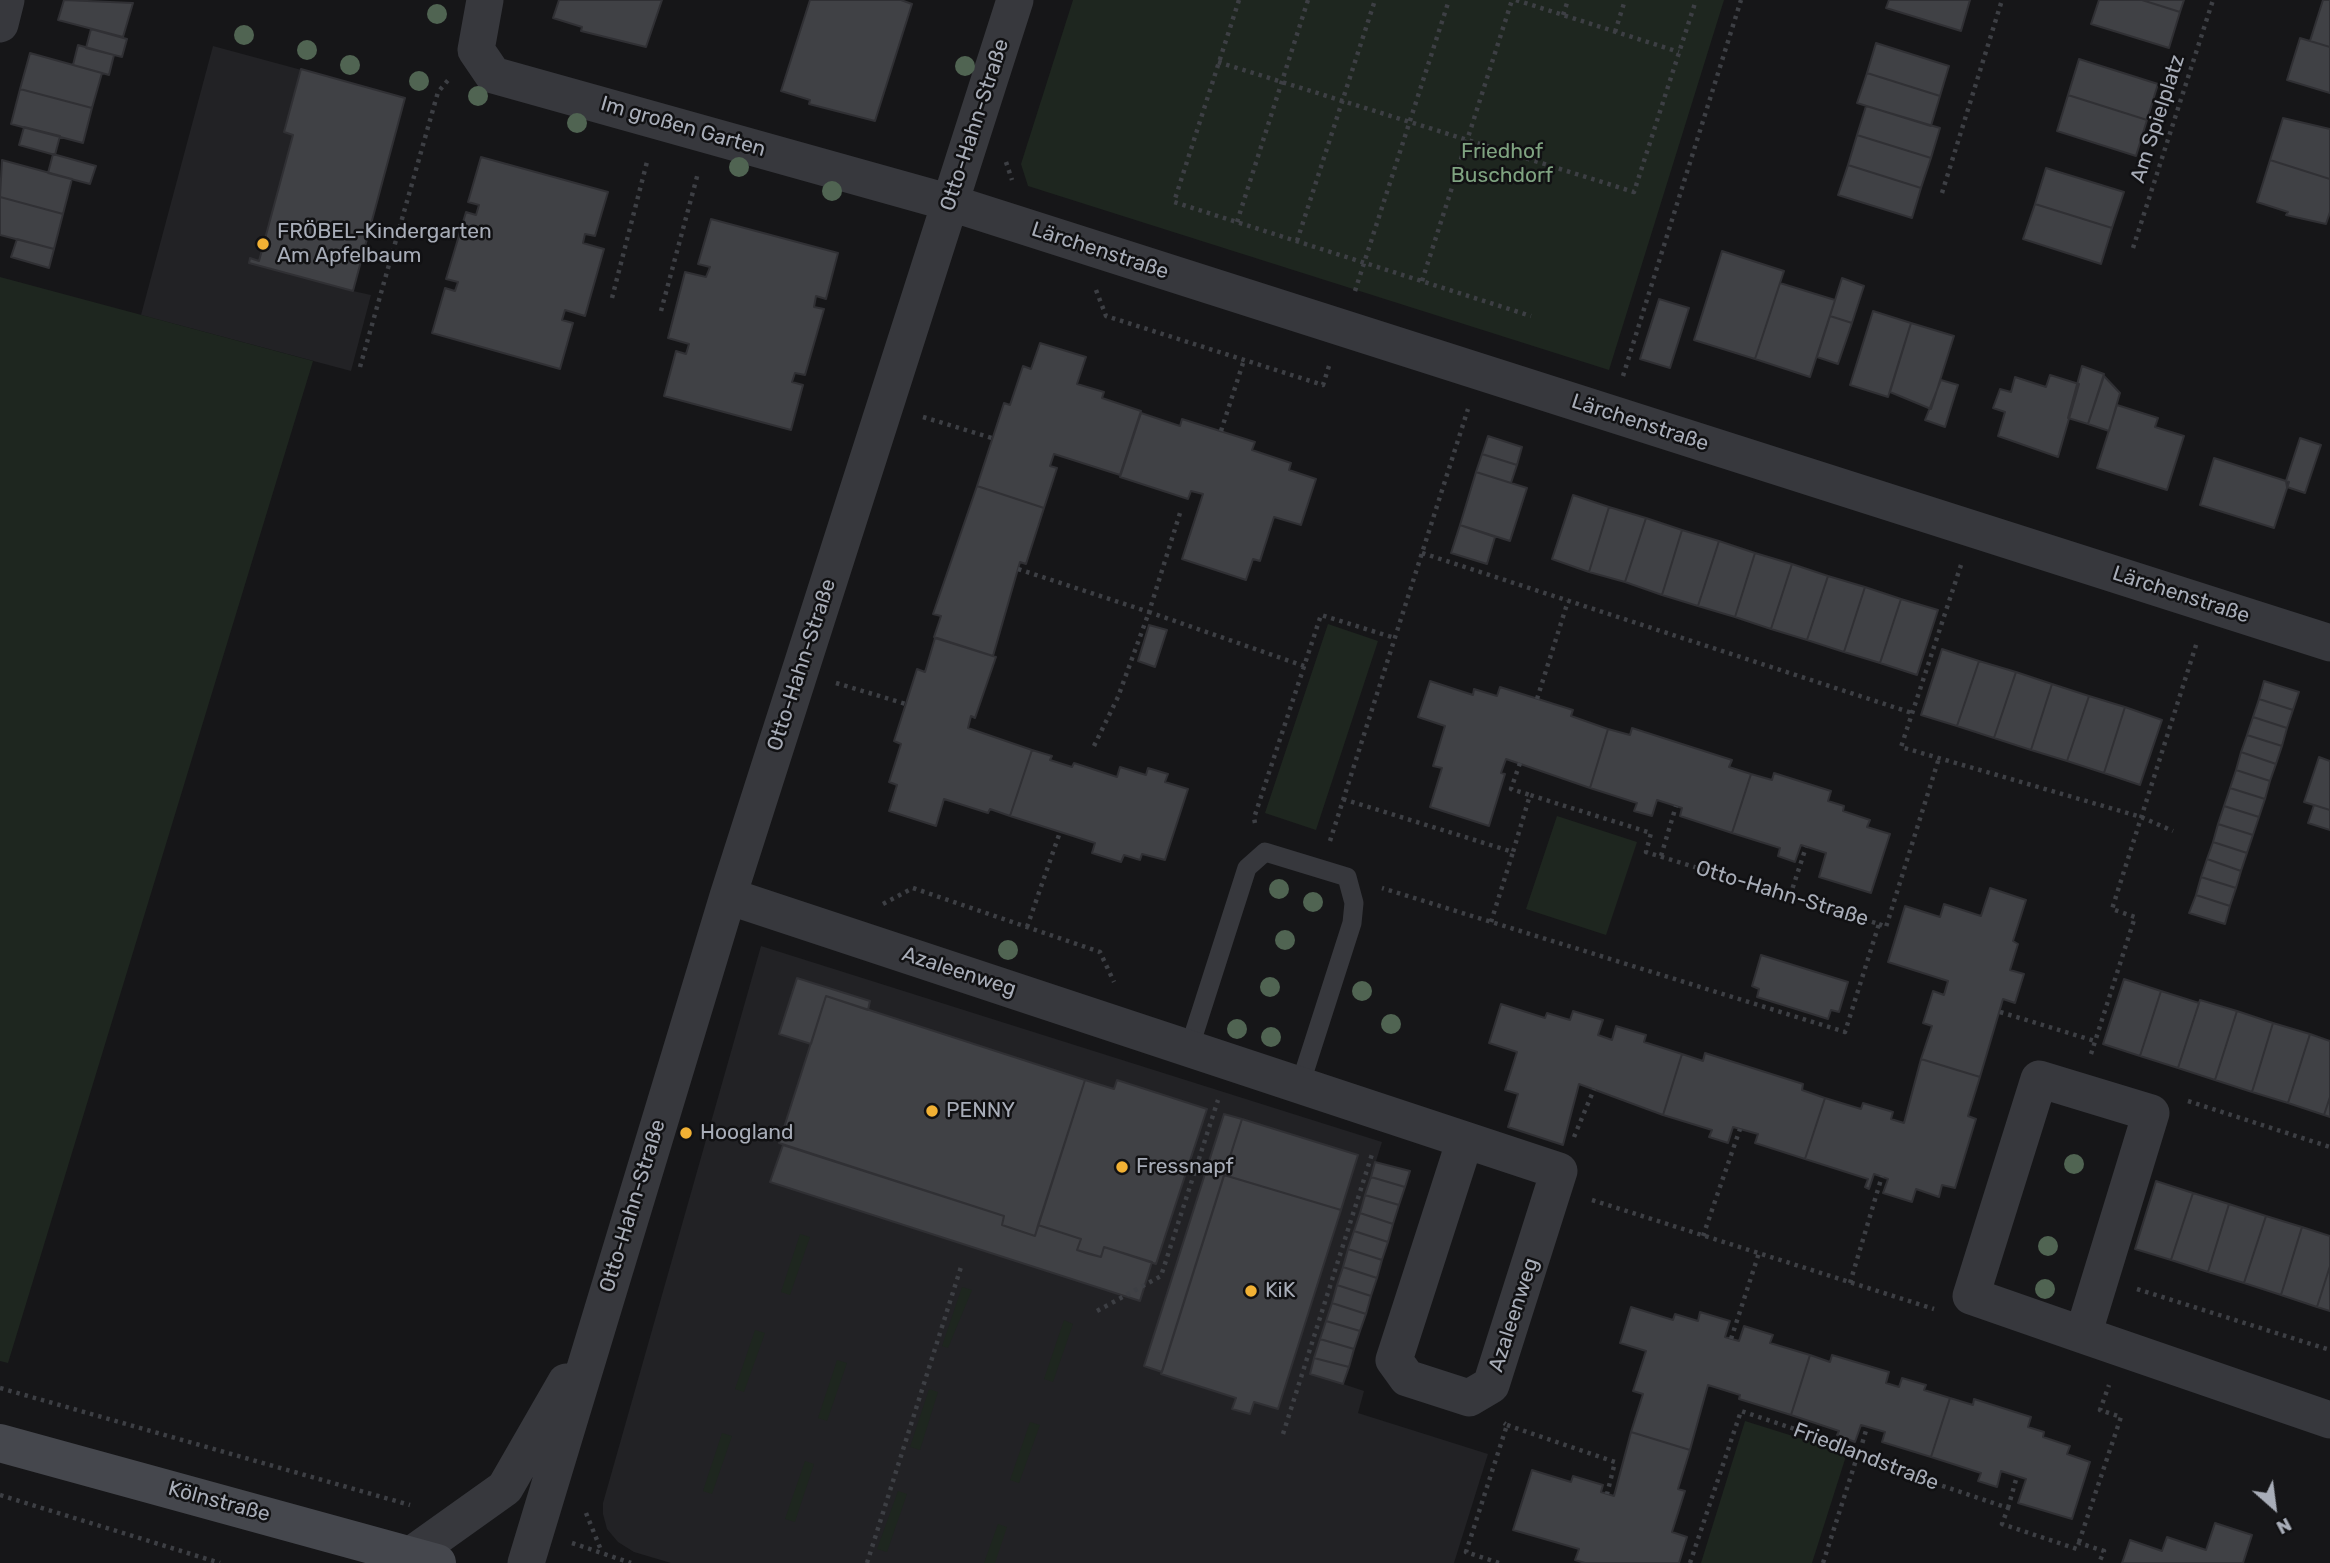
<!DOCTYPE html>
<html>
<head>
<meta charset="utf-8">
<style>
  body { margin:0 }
  #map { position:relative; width:2330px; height:1563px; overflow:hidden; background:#161618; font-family:Rubik,sans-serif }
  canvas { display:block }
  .north { position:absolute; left:2239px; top:1472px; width:70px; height:70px; -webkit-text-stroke:5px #111113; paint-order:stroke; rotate:152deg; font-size:19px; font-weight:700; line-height:28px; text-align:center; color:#a8adb8 }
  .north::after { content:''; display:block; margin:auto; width:24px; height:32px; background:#a8adb8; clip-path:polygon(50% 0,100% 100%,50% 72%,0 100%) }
</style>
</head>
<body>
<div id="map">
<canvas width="2330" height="1563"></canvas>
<div class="north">N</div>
</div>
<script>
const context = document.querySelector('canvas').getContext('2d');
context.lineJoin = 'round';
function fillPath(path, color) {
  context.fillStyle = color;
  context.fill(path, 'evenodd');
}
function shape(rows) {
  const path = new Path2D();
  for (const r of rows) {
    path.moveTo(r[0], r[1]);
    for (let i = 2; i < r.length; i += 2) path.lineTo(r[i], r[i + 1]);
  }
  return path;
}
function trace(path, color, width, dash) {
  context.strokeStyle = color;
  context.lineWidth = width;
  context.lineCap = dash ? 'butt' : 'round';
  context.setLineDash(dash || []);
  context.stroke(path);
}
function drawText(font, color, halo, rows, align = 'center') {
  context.font = font + ' Rubik,sans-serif';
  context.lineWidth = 5;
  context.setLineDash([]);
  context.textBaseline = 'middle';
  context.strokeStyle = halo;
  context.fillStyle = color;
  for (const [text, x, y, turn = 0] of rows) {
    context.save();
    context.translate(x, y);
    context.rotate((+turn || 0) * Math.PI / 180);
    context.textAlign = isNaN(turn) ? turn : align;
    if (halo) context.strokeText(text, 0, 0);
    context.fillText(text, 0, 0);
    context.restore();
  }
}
const built = shape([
  [213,46,405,98,353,291,371,295,351,371,141,315],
  [761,946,1382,1142,1310,1373,1364,1391,1358,1413,1488,1454,1454,1563,671,1563,634,1552,618,1542,607,1529,603,1514,603,1503]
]);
const green = shape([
  [1073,0,1724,0,1609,370,1028,186,1021,164],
  [0,277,313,361,8,1363,0,1361],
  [1328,624,1378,641,1316,830,1265,813],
  [1557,816,1637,842,1606,935,1526,909],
  [800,1234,810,1237,790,1295,781,1292],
  [962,1287,972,1290,948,1348,942,1346],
  [1064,1320,1073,1324,1053,1382,1044,1379],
  [755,1330,765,1333,744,1392,735,1389],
  [837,1360,847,1363,827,1421,818,1418],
  [929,1389,938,1392,920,1450,910,1447],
  [1745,1421,1847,1453,1812,1563,1701,1563],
  [1030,1422,1040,1425,1019,1483,1010,1480],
  [722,1433,732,1436,712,1494,703,1491],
  [805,1461,814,1464,795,1522,785,1519],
  [898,1491,907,1494,887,1552,877,1549],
  [998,1524,1007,1527,995,1563,984,1563]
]);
const building = shape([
  [64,0,133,3,123,37,58,20,64,0],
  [559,0,662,0,646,47,581,31,582,27,553,18,559,0],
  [810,0,901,0,912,4,875,121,809,104,810,100,781,91,810,0],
  [1889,0,1970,0,1961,31,1886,8,1889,0],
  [2099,0,2142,0,2180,12,2169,48,2091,24,2099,0],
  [2142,0,2184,0,2180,12,2142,0],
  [2323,0,2330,0,2330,47,2310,41,2323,0],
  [91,29,127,39,122,57,86,48,91,29],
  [2300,38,2330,47,2330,93,2287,80,2300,38],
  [1876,43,1949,66,1940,96,1867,73,1876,43],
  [78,45,114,55,109,75,73,65,78,45],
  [30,53,102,73,92,108,20,89,30,53],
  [2079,59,2158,84,2147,120,2068,95,2079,59],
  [301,69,405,98,353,291,249,263,250,258,259,261,293,135,284,132,301,69],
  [1867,73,1940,96,1931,126,1857,103,1867,73],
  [20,89,92,108,83,143,11,124,20,89],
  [2068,95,2147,120,2136,156,2057,131,2068,95],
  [1866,106,1940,128,1931,158,1857,135,1866,106],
  [2283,118,2330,129,2330,179,2270,160,2283,118],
  [24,127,60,136,55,155,19,145,24,127],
  [1857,135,1931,158,1921,188,1848,165,1857,135],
  [53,154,96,166,90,184,48,173,53,154],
  [481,157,608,192,595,236,585,234,583,243,604,249,585,316,565,310,562,320,573,323,560,369,432,333,445,288,455,291,458,282,446,279,466,212,476,215,479,205,468,202,481,157],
  [2,160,72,179,63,214,0,197,2,160],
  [2270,160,2330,179,2330,212,2326,224,2286,215,2288,212,2257,202,2270,160],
  [1848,165,1921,188,1912,218,1838,195,1848,165],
  [2046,168,2124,192,2112,228,2035,204,2046,168],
  [0,197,63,214,54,249,0,235,0,197],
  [2035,204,2112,228,2101,264,2023,239,2035,204],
  [711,219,838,253,826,299,816,296,814,307,824,309,805,375,795,373,792,382,803,385,791,430,664,396,676,351,686,354,689,344,668,338,685,272,706,277,710,267,698,264,711,219],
  [17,239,54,249,49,268,11,257,17,239],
  [1722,251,1784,271,1755,359,1694,340,1722,251],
  [1842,278,1864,286,1852,323,1830,316,1842,278],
  [1780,283,1835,300,1810,377,1755,359,1780,283],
  [1659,299,1689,308,1670,368,1640,359,1659,299],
  [1873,311,1911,323,1888,397,1850,385,1873,311],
  [1830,316,1852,323,1838,364,1817,357,1830,316],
  [1911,323,1954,336,1931,409,1890,392,1911,323],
  [1040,343,1086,357,1077,384,1104,392,1102,398,1141,411,1120,475,1054,454,1050,466,1057,468,1044,508,977,486,1004,403,1010,405,1023,366,1031,369,1040,343],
  [2082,366,2104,374,2088,424,2068,418,2082,366],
  [2050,375,2079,384,2058,457,1998,436,2005,412,1993,408,2000,389,2011,392,2015,377,2046,387,2050,375],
  [2104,376,2120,393,2109,431,2088,424,2104,376],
  [1941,380,1958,385,1945,427,1925,420,1941,380],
  [2117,405,2158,418,2155,427,2184,436,2167,490,2097,468,2117,405],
  [1141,413,1180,426,1182,419,1255,442,1252,450,1291,463,1289,470,1316,479,1301,525,1274,517,1260,561,1253,559,1246,580,1182,559,1203,494,1191,491,1188,499,1120,477,1141,413],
  [1488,436,1522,447,1517,465,1482,454,1488,436],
  [2300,438,2321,445,2305,493,2287,487,2286,481,2300,438],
  [1482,454,1517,465,1511,483,1476,472,1482,454],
  [2214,458,2289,482,2274,528,2200,505,2214,458],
  [1476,472,1527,488,1510,541,1460,525,1476,472],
  [977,486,1044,508,1026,564,1020,562,1018,569,993,656,934,637,941,616,933,614,977,486],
  [1573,495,1609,507,1589,572,1552,559,1573,495],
  [1609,507,1646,518,1625,582,1589,572,1609,507],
  [1646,518,1682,530,1662,595,1625,582,1646,518],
  [1460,525,1495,537,1487,564,1451,553,1460,525],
  [1682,530,1719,541,1698,606,1662,595,1682,530],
  [1719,541,1755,553,1735,617,1698,606,1719,541],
  [1755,553,1792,564,1771,629,1735,617,1755,553],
  [1792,564,1828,576,1807,640,1771,629,1792,564],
  [1828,576,1865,587,1844,652,1807,640,1828,576],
  [1865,587,1901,599,1880,663,1844,652,1865,587],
  [1901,599,1938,610,1917,675,1880,663,1901,599],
  [1149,625,1167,630,1155,667,1138,661,1149,625],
  [935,638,996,657,975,718,971,716,968,728,1032,750,1010,816,990,809,988,813,944,799,936,826,889,811,897,785,889,782,901,744,894,741,917,669,925,672,935,638],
  [1942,649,1979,661,1957,726,1921,715,1942,649],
  [1979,661,2016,672,1994,738,1957,726,1979,661],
  [2016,672,2052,684,2031,750,1994,738,2016,672],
  [1430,681,1473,695,1474,689,1497,696,1500,687,1573,710,1571,716,1608,729,1590,788,1506,759,1501,773,1505,774,1489,826,1430,807,1442,768,1433,766,1445,726,1418,717,1430,681],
  [2264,681,2299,692,2293,710,2259,699,2264,681],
  [2052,684,2089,696,2067,761,2031,750,2052,684],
  [2089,696,2125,707,2104,773,2067,761,2089,696],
  [2259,699,2293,710,2287,728,2253,717,2259,699],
  [2125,707,2162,720,2140,785,2104,773,2125,707],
  [2253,717,2287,728,2282,746,2247,735,2253,717],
  [1632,728,1732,760,1729,767,1751,774,1732,833,1680,816,1682,808,1657,800,1652,816,1634,811,1637,803,1590,788,1608,729,1630,735,1632,728],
  [2247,735,2282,746,2276,764,2241,752,2247,735],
  [1032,750,1052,756,1050,760,1072,767,1074,763,1117,777,1120,767,1146,775,1148,768,1168,774,1165,782,1188,789,1165,860,1142,854,1140,860,1124,855,1121,862,1092,853,1095,843,1010,816,1032,750],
  [2241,752,2276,764,2270,781,2236,770,2241,752],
  [2319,757,2330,761,2330,810,2304,802,2319,757],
  [2236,770,2270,781,2265,799,2230,788,2236,770],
  [1774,773,1831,791,1828,801,1844,806,1843,811,1870,820,1867,827,1890,834,1871,893,1819,877,1826,853,1801,845,1795,862,1778,856,1780,848,1732,833,1751,774,1772,780,1774,773],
  [2230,788,2265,799,2259,817,2224,806,2230,788],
  [2314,805,2330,810,2330,830,2308,823,2314,805],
  [2224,806,2259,817,2253,835,2218,824,2224,806],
  [2218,824,2253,835,2247,853,2213,842,2218,824],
  [2213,842,2247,853,2241,871,2207,859,2213,842],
  [2207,859,2241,871,2236,888,2201,877,2207,859],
  [2201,877,2236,888,2230,906,2196,895,2201,877],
  [1990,888,2026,900,2013,941,2018,944,2010,970,2024,974,2015,1003,2003,999,1980,1077,1921,1059,1932,1026,1923,1023,1933,991,1944,995,1948,981,1888,962,1905,906,1940,917,1944,904,1981,916,1990,888],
  [2196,895,2230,906,2225,924,2189,913,2196,895],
  [1761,955,1848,982,1839,1012,1831,1010,1828,1019,1757,997,1759,989,1752,986,1761,955],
  [797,978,870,1001,868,1010,826,996,811,1044,779,1034,797,978],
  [2124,979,2161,991,2140,1056,2103,1044,2124,979],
  [2161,991,2199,1003,2178,1068,2140,1056,2161,991],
  [826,996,1085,1080,1035,1236,1002,1225,1004,1216,779,1143,826,996],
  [2200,1000,2237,1011,2215,1080,2178,1068,2200,1000],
  [1501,1004,1545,1018,1547,1013,1570,1020,1573,1011,1603,1020,1598,1035,1612,1040,1616,1026,1646,1035,1644,1042,1682,1054,1663,1115,1579,1084,1563,1145,1508,1127,1518,1094,1505,1090,1517,1052,1489,1043,1501,1004],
  [2237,1011,2273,1023,2252,1092,2215,1080,2237,1011],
  [2273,1023,2310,1034,2288,1103,2252,1092,2273,1023],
  [2310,1034,2330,1041,2330,1097,2324,1115,2288,1103,2310,1034],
  [1705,1053,1803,1084,1802,1090,1825,1098,1805,1159,1755,1143,1758,1134,1733,1127,1728,1143,1709,1137,1712,1130,1663,1115,1682,1054,1703,1061,1705,1053],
  [1921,1059,1980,1077,1968,1116,1976,1119,1955,1188,1942,1185,1939,1197,1916,1189,1912,1202,1883,1193,1888,1179,1874,1174,1869,1189,1865,1187,1868,1179,1805,1159,1825,1098,1861,1109,1863,1103,1893,1112,1891,1119,1904,1123,1921,1059],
  [1085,1080,1114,1089,1117,1080,1207,1109,1156,1264,1104,1247,1101,1257,1077,1250,1081,1239,1038,1225,1085,1080],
  [2330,1097,2330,1117,2324,1115,2330,1097],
  [1224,1114,1242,1119,1162,1372,1144,1366,1224,1114],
  [1242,1119,1358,1155,1341,1210,1224,1175,1242,1119],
  [783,1145,1004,1216,1002,1225,1035,1236,1038,1225,1081,1239,1077,1250,1089,1254,1101,1257,1104,1247,1152,1262,1140,1301,770,1182,783,1145],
  [1375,1162,1410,1171,1405,1187,1371,1177,1375,1162],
  [1224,1175,1341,1210,1278,1409,1254,1402,1250,1414,1232,1409,1236,1398,1161,1374,1224,1175],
  [1371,1177,1405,1187,1399,1205,1365,1195,1371,1177],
  [2156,1181,2193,1193,2171,1260,2135,1249,2156,1181],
  [2193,1193,2229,1204,2208,1272,2171,1260,2193,1193],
  [1365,1195,1399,1205,1393,1224,1360,1213,1365,1195],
  [2229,1204,2266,1216,2244,1283,2208,1272,2229,1204],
  [1360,1213,1393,1224,1388,1242,1354,1231,1360,1213],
  [2266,1216,2302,1227,2281,1295,2244,1283,2266,1216],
  [2302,1227,2330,1236,2330,1266,2317,1307,2281,1295,2302,1227],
  [1354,1231,1388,1242,1382,1260,1348,1249,1354,1231],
  [1348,1249,1382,1260,1377,1278,1343,1267,1348,1249],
  [2330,1266,2330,1311,2317,1307,2330,1266],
  [1343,1267,1377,1278,1371,1296,1337,1285,1343,1267],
  [1337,1285,1371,1296,1366,1314,1332,1303,1337,1285],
  [1332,1303,1366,1314,1360,1331,1326,1321,1332,1303],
  [1631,1307,1673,1320,1675,1314,1698,1321,1700,1312,1730,1321,1725,1337,1739,1341,1744,1326,1773,1335,1770,1343,1810,1355,1791,1415,1739,1399,1740,1395,1708,1385,1690,1450,1631,1432,1643,1394,1633,1391,1646,1351,1620,1343,1631,1307],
  [1326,1321,1360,1331,1354,1349,1320,1339,1326,1321],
  [1320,1339,1354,1349,1349,1367,1314,1358,1320,1339],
  [1810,1355,1830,1362,1832,1355,1889,1372,1886,1383,1899,1387,1902,1378,1926,1385,1924,1390,1950,1398,1931,1457,1882,1442,1885,1432,1861,1425,1855,1442,1837,1435,1839,1431,1791,1415,1810,1355],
  [1314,1358,1349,1367,1343,1384,1310,1374,1314,1358],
  [1950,1398,1973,1405,1974,1399,2031,1417,2028,1427,2044,1432,2043,1437,2070,1446,2067,1454,2090,1462,2072,1519,2018,1503,2026,1479,2001,1471,1997,1487,1978,1481,1981,1473,1931,1457,1950,1398],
  [1631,1432,1690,1450,1678,1489,1685,1491,1672,1532,1687,1537,1679,1563,1585,1563,1575,1560,1579,1549,1513,1530,1532,1470,1571,1482,1573,1476,1603,1485,1601,1492,1614,1496,1631,1432],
  [2215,1523,2252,1535,2243,1563,2122,1563,2130,1540,2162,1551,2167,1537,2206,1550,2215,1523]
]);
const path = shape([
  [1239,0,1174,202,1531,316],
  [1516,0,1679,52],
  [1563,15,1568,0],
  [1615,32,1625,0],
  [1218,62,1634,192,1696,0],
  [1006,162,1012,180],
  [1942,193,2002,0],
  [1237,222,1308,0],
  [1297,241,1375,0],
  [2133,248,2213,0],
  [1422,281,1512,0],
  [1096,290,1106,316,1323,385,1329,366],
  [1355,291,1449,0],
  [612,298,648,158],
  [661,311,698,173],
  [360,367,438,92,449,79],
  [1623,376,1741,0],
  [923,417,992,438],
  [1221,431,1244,360],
  [1422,553,1912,713],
  [1961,565,1901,747,2141,817,2173,831],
  [1018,569,1149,612,1180,513],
  [836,683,906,704],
  [1537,699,1568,601],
  [1094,746,1118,697,1149,612,1304,666],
  [1520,763,1511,789,1530,795],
  [1343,799,1513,852,1530,795,1651,833,1646,852,1879,924,1845,1032,1382,888],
  [1255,823,1254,818,1321,615,1395,638],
  [1330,841,1468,409],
  [1661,856,1676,806],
  [1790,896,1806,847],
  [883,904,913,888,1100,952,1114,982],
  [1491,922,1513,852],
  [1879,924,1886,927,1939,758],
  [1027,927,1060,832],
  [2000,1012,2095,1041],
  [2091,1054,2135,917,2112,909,2197,642],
  [2188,1101,2330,1147],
  [1574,1137,1594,1089],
  [1592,1200,1934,1309],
  [1703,1236,1740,1129],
  [1850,1283,1882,1176],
  [2137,1289,2330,1350],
  [1097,1311,1161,1276,1218,1100],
  [1731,1339,1759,1253],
  [0,1388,410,1505],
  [1507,1425,1615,1462,1607,1494],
  [1283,1434,1373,1151],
  [1860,1451,1867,1427],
  [0,1495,220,1563],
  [2008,1508,2017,1476],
  [586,1513,601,1550],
  [2079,1542,2121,1417,2100,1410,2109,1385],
  [572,1543,631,1563],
  [867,1563,961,1267],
  [1499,1563,1466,1552,1507,1425,1504,1423],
  [1690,1563,1741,1411,1860,1451,1857,1457,2008,1508,2002,1524,2077,1549,2079,1543,2104,1551,2099,1563],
  [1823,1563,1857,1457]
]);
const service = shape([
  [1189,1049,1247,868,1265,852,1347,877,1354,903,1352,923,1300,1085]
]);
const minor = shape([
  [485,0,476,50,493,75,951,203,2330,643],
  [0,24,6,0],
  [728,896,1559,1171,1491,1385,1469,1398,1407,1378,1394,1360,1465,1140],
  [2083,1335,2151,1113,2039,1079,1971,1296,2083,1335,2330,1420],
  [411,1555,505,1488,566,1382],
  [526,1563,728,896,1015,0]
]);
const secondary = shape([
  [0,1443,437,1563]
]);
const trees = [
  [437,14],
  [244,35],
  [307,50],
  [350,65],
  [965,66],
  [419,81],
  [478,96],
  [577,123],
  [739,167],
  [832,191],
  [1279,889],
  [1313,902],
  [1285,940],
  [1008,950],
  [1270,987],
  [1362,991],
  [1391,1024],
  [1237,1029],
  [1271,1037],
  [2074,1164],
  [2048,1246],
  [2045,1289]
];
const markers = [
  [263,244,7,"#f2b134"],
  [932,1111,7,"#f2b134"],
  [686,1133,7,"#f2b134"],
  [1122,1167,7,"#f2b134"],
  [1251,1291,7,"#f2b134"]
];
const streetNames = [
  ["Am Spielplatz",2158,119,-72],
  ["Otto-Hahn-Straße",975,125,-72],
  ["Im großen Garten",683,127,16],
  ["Lärchenstraße",1100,251,18],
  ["Lärchenstraße",1640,423,18],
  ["Lärchenstraße",2181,595,18],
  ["Otto-Hahn-Straße",802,665,-72],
  ["Otto-Hahn-Straße",1782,894,17],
  ["Azaleenweg",959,972,18],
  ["Otto-Hahn-Straße",633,1206,-73],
  ["Azaleenweg",1514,1315,-72],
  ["Friedlandstraße",1866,1457,21],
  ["Kölnstraße",219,1502,15]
];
const parkNames = [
  ["Friedhof",1502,152],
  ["Buschdorf",1502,176]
];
const poiNames = [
  ["FRÖBEL-Kindergarten",277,232],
  ["Am Apfelbaum",277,256],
  ["PENNY",946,1111],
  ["Hoogland",700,1133],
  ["Fressnapf",1136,1167],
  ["KiK",1265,1291]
];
fillPath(built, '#222225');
fillPath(green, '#1e261f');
fillPath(building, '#404145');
trace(building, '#303034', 2);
trace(path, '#3d3f44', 4.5, [3.5, 5]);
trace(service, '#37383d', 19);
trace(minor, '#37383d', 37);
trace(secondary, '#45474d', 38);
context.fillStyle = '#506452';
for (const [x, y] of trees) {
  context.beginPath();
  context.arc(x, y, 10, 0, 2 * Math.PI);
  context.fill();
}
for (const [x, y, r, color] of markers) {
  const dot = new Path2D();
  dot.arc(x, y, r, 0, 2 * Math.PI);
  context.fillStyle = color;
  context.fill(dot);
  trace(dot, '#111113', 2.5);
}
drawText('21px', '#a8adb8', '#111113', streetNames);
drawText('21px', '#7fa381', '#111113', parkNames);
drawText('21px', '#a8adb8', '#111113', poiNames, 'left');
</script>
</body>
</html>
